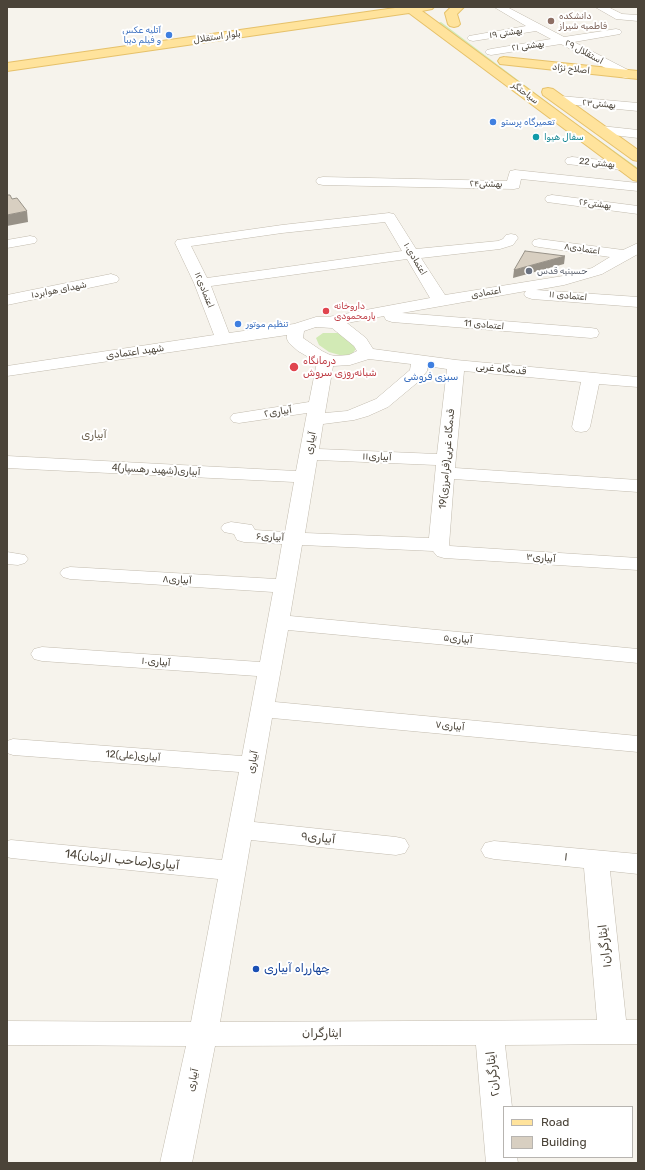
<!DOCTYPE html>
<html>
<head>
<meta charset="utf-8">
<style>
  body { margin:0 }
  #map { position:relative; width:645px; height:1170px; overflow:hidden; background:#f6f3ec; font-family:Rubik,sans-serif }
  canvas { display:block }
  .frame { position:absolute; inset:0; border:8px solid #4b4439; pointer-events:none }
  .legend { position:absolute; left:503px; top:1106px; width:130px; height:52px; box-sizing:border-box; background:#fff; border:1px solid #b7b4b0; margin:0; padding:5px 7px; list-style:none; font-size:12px; color:#4b4439 }
  .legend li { display:flex; align-items:center; gap:8px; height:20px }
  .legend b { width:20px; border:1px solid #b7b4b0 }
</style>
</head>
<body>
<div id="map">
<canvas width="645" height="1170"></canvas>
<div class="frame"></div>
<ul class="legend">
<li><b style="height:5px;background:#ffe39c"></b>Road</li>
<li><b style="height:11px;background:#d8cfc1"></b>Building</li>
</ul>
</div>
<script>
const context = document.querySelector('canvas').getContext('2d');
context.lineJoin = 'round';
function fillPath(path, color) {
  context.fillStyle = color;
  context.fill(path, 'evenodd');
}
function shape(rows) {
  const path = new Path2D();
  for (const r of rows) {
    path.moveTo(r[0], r[1]);
    for (let i = 2; i < r.length; i += 2) path.lineTo(r[i], r[i + 1]);
  }
  return path;
}
function trace(path, color, width, dash) {
  context.strokeStyle = color;
  context.lineWidth = width;
  context.lineCap = dash ? 'butt' : 'round';
  context.setLineDash(dash || []);
  context.stroke(path);
}
function drawText(font, color, halo, rows, align = 'center') {
  context.font = font + ' Rubik,Vazirmatn,sans-serif';
  context.lineWidth = 4;
  context.setLineDash([]);
  context.textBaseline = 'middle';
  context.strokeStyle = halo;
  context.fillStyle = color;
  for (const [text, x, y, turn = 0] of rows) {
    context.save();
    context.translate(x, y);
    context.rotate((+turn || 0) * Math.PI / 180);
    context.textAlign = isNaN(turn) ? turn : align;
    if (halo) context.strokeText(text, 0, 0);
    context.fillText(text, 0, 0);
    context.restore();
  }
}
const green = shape([
  [441,22,571,120,638,168,638,173,447,30,438,23],
  [323,333,338,333,349,340,356,349,352,354,343,356,329,352,319,345,316,338]
]);
const minor = shape([
  [494,7,507,7,564,37,616,29,620,30,622,32,620,34,574,42,630,71,632,74,630,77,626,78,622,77,561,44,491,55,487,54,485,52,487,50,491,49,551,39,536,31,473,41,469,40,467,38,469,36,526,26,494,7],
  [595,7,608,7,622,14,638,15,638,21,616,19,595,7],
  [560,96,638,103,638,111,556,103,554,100,556,97,560,96],
  [601,126,638,130,638,138,596,133,595,130,596,127,601,126],
  [572,157,622,162,627,163,629,166,627,169,622,170,567,164,565,161,567,158,572,157],
  [515,170,638,183,638,191,521,179,519,188,514,189,323,185,318,184,316,181,318,178,323,177,507,181,510,171,515,170],
  [552,195,638,206,638,214,547,202,545,199,547,196,552,195],
  [389,213,394,214,416,249,498,241,503,239,506,235,511,234,516,235,518,238,513,245,500,249,421,258,445,295,563,276,592,268,610,257,539,247,534,246,532,243,534,240,539,239,623,250,638,243,638,254,602,274,564,285,536,290,638,297,638,307,532,299,526,297,524,294,526,291,402,313,591,328,597,329,599,333,597,337,591,338,392,322,386,320,384,316,347,323,366,338,373,349,456,360,638,377,638,387,599,384,590,427,587,431,581,432,575,431,572,427,581,382,464,371,455,468,638,480,638,492,454,479,449,545,450,546,638,558,638,570,444,558,437,556,433,551,302,545,290,616,638,649,638,663,288,630,275,702,638,736,638,752,272,718,254,822,396,837,405,839,409,846,405,853,396,855,251,840,220,1022,597,1020,584,868,494,859,485,857,481,850,485,843,494,841,638,854,638,874,610,871,626,1020,638,1020,638,1044,505,1045,512,1107,504,1107,504,1157,517,1157,518,1163,486,1163,476,1045,215,1046,192,1163,160,1163,186,1046,7,1045,7,1021,191,1022,218,879,11,858,7,857,7,841,11,840,222,860,239,772,13,755,7,753,7,741,13,739,242,756,257,676,42,661,34,659,31,654,34,649,42,647,260,662,273,592,70,579,63,577,60,573,63,569,70,567,276,579,282,544,244,542,237,540,234,534,224,532,221,528,224,524,231,522,252,525,255,530,285,532,294,482,7,468,7,456,296,471,307,413,239,423,233,422,230,418,233,414,239,413,309,402,317,362,298,351,289,343,287,339,287,335,7,376,7,366,214,335,194,283,175,243,177,240,282,225,389,213],
  [385,222,402,251,207,278,191,246,282,233,385,222],
  [407,259,430,298,328,317,316,317,294,324,229,333,211,286,407,259],
  [316,327,332,328,354,346,357,351,349,355,336,356,330,355,322,351,303,338,304,331,316,327],
  [369,359,411,364,410,370,376,399,347,411,325,413,333,366,350,365,369,359],
  [427,366,447,369,437,454,319,449,323,424,354,420,368,416,388,407,418,382,427,371,427,366],
  [317,460,436,465,429,538,305,533,317,460],
  [30,236,35,237,37,240,35,243,7,248,7,240,30,236],
  [111,274,117,276,119,279,117,282,7,305,7,295,111,274],
  [7,552,25,555,28,559,25,563,18,565,7,564,7,552]
]);
const major = shape([
  [402,7,434,7,432,9,422,11,638,170,638,181,633,180,409,13,7,71,7,63,402,7],
  [451,7,464,7,457,14,460,24,458,26,454,27,450,26,448,24,445,13,451,7],
  [504,57,638,71,638,79,500,64,498,61,500,58,504,57],
  [548,88,553,89,638,150,638,161,633,160,543,95,542,92,543,89,548,88]
]);
const shadedWall = shape([
  [27,211,28,222,7,226,7,215],
  [565,256,564,264,513,278,514,270]
]);
const building = shape([
  [7,195,10,195,12,199,17,198,27,211,7,215,7,195],
  [525,251,565,256,514,270,525,251]
]);
const markers = [
  [551,21,4,"#8d6e63"],
  [169,35,4,"#3f7fe0"],
  [493,122,4,"#3f7fe0"],
  [536,137,4,"#0f9aa8"],
  [529,271,4,"#6b7280"],
  [326,311,4,"#e0444e"],
  [238,324,4,"#3f7fe0"],
  [431,365,4,"#3f7fe0"],
  [294,367,5,"#e0444e"],
  [256,969,4,"#1a4fb4"]
];
const farEducationnames = [
  ["دانشکده",559,16],
  ["فاطمیه شیراز",559,26]
];
const farShopnames = [
  ["آتلیه عکس",161,30,"right"],
  ["و فیلم دیبا",161,40,"right"],
  ["تعمیرگاه پرستو",501,122],
  ["تنظیم موتور",246,324]
];
const farStreetnames = [
  ["۱۹ بهشتی",506,33,-9],
  ["بلوار استقلال",217,37,-8],
  ["۲۱ بهشتی",528,46,-8],
  ["۲۹ استقلال",584,52,28],
  ["اصلاح نژاد",571,69,6],
  ["سیاحتگر",525,93,37],
  ["۲۳بهشتی",599,104,5],
  ["22 بهشتی",597,163,6],
  ["۲۴بهشتی",486,184,1],
  ["۲۶بهشتی",595,204,7],
  ["اعتمادی۸",582,249,8],
  ["اعتمادی۱۰",415,259,59],
  ["شهدای هوابرد۱",59,290,-11],
  ["اعتمادی۱۲",204,290,68],
  ["اعتمادی",486,293,-10],
  ["۱۱ اعتمادی",568,296,5],
  ["11 اعتمادی",484,325,5]
];
const farCulturenames = [
  ["سفال هیوا",544,137]
];
const farWorshipnames = [
  ["حسینیه قدس",537,271]
];
const farHealthnames = [
  ["داروخانه",334,306],
  ["یارمحمودی",334,316]
];
const streetNames = [
  ["شهید اعتمادی",135,352,-8],
  ["قدمگاه غربی",501,369,6],
  ["آبیاری۲",278,412,-9],
  ["آبیاری",311,443,-80],
  ["آبیاری۱۱",377,457,2],
  ["19قدمگاه غربی(فرامرزی)",447,459,-85],
  ["4آبیاری(شهید رهسپار)",156,470,3],
  ["آبیاری۶",270,537,3],
  ["آبیاری۳",541,558,4],
  ["آبیاری۸",177,580,3],
  ["آبیاری۵",458,639,5],
  ["آبیاری۱۰",156,662,4],
  ["آبیاری۷",450,726,5],
  ["12آبیاری(علی)",133,756,4],
  ["آبیاری",253,762,-80],
  ["آبیاری",193,1080,-78]
];
const healthNames = [
  ["درمانگاه",303,361],
  ["شبانه‌روزی سروش",303,373]
];
const shopNames = [
  ["سبزی فروشی",431,377]
];
const neighbourhoodNames = [
  ["آبیاری",94,435]
];
const nearStreetnames = [
  ["آبیاری۹",318,838,6],
  ["۱",566,857,6],
  ["14آبیاری(صاحب الزمان)",122,860,6],
  ["ایثارگران۱",605,946,-96],
  ["ایثارگران",322,1034],
  ["ایثارگران۲",493,1074,-96]
];
const nearTransitnames = [
  ["چهارراه آبیاری",264,969]
];
fillPath(green, '#d2eab5');
trace(minor, '#c2bbae', 1);
trace(major, '#e6c16a', 2);
fillPath(minor, '#fff');
fillPath(major, '#ffe39c');
fillPath(shadedWall, '#979187');
fillPath(building, '#d8cfc1');
trace(building, '#979187', 1);
for (const [x, y, r, color] of markers) {
  const dot = new Path2D();
  dot.arc(x, y, r, 0, 2 * Math.PI);
  context.fillStyle = color;
  context.fill(dot);
  trace(dot, '#fff', 1.5);
}
drawText('9px', '#785e54', '#fff', farEducationnames, 'left');
drawText('9px', '#366cbe', '#fff', farShopnames, 'left');
drawText('9px', '#4b4439', '#fff', farStreetnames);
drawText('9px', '#0d838f', '#fff', farCulturenames, 'left');
drawText('9px', '#5b616d', '#fff', farWorshipnames, 'left');
drawText('9px', '#be3a42', '#fff', farHealthnames, 'left');
drawText('10px', '#4b4439', '#fff', streetNames);
drawText('10px', '#be3a42', '#fff', healthNames, 'left');
drawText('10px', '#366cbe', '#fff', shopNames);
drawText('11px', '#6e6250', '#fff', neighbourhoodNames);
drawText('12px', '#4b4439', '#fff', nearStreetnames);
drawText('12px', '#164399', '#fff', nearTransitnames, 'left');
</script>
</body>
</html>
